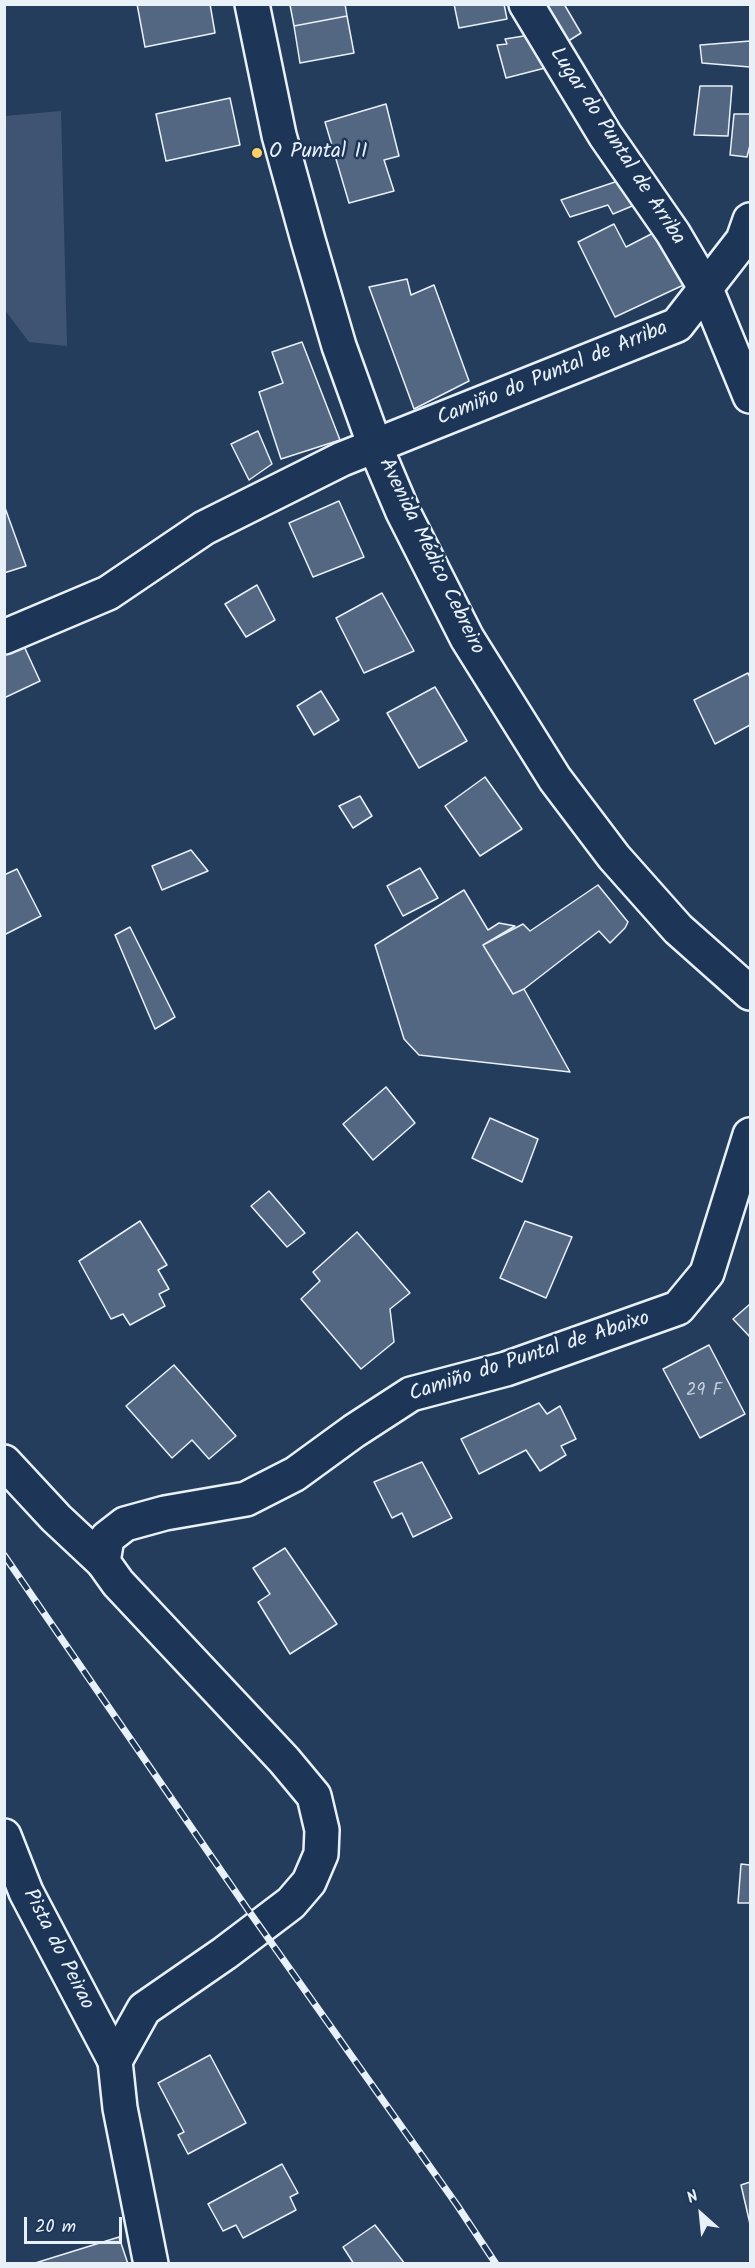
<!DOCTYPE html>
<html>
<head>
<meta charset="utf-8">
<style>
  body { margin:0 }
  #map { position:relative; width:755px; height:2268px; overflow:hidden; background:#253d5d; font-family:Kalam,sans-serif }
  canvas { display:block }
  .frame { position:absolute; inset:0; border:6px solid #e8f1f8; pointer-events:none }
  .north { position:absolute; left:671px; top:2184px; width:60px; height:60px; -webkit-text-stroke:4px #1d3557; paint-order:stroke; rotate:333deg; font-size:16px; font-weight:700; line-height:24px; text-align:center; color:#e8f1f8 }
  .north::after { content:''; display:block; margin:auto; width:21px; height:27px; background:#e8f1f8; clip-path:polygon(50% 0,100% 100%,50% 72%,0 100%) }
  .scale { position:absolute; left:24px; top:2217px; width:98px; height:27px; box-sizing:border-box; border:3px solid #e8f1f8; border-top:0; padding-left:8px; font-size:18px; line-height:21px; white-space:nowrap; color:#e8f1f8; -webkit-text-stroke:4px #1d3557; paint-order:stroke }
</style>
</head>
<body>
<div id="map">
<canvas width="755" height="2268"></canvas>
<div class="frame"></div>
<div class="north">N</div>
<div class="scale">20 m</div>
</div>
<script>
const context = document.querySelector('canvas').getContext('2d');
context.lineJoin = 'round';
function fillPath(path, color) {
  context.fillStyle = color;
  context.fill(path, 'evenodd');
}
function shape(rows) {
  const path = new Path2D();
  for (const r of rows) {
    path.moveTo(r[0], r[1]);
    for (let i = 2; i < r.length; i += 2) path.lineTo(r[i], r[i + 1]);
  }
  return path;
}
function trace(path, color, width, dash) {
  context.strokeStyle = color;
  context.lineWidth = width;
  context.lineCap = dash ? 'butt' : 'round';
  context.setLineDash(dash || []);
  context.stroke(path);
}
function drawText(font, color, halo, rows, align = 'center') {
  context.font = font + ' Kalam,sans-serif';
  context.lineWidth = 5;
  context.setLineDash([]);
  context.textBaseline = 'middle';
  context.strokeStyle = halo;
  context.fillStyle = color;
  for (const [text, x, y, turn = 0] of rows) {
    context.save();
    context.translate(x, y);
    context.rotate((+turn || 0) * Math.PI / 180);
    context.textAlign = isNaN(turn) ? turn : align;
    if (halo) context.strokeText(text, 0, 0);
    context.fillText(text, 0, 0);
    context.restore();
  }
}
const green = shape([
  [61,111,67,346,29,342,4,309,5,116]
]);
const building = shape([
  [137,4,210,4,215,33,145,47,137,4],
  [345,4,347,16,294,26,290,5,345,4],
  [454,4,504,4,507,19,459,28,454,4],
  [527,4,564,4,581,33,554,50,527,4],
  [347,16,354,53,300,63,294,26,347,16],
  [530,35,549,67,506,78,497,45,507,44,505,39,530,35],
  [750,41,750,67,702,63,700,45,750,41],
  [700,86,732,86,728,136,694,135,700,86],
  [230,98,240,145,166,161,156,114,230,98],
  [386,104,399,156,384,160,394,191,349,203,325,122,386,104],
  [734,114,750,114,750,145,747,157,730,155,734,114],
  [624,179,637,204,613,214,608,205,570,217,561,200,624,179],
  [614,224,626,247,659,230,690,282,615,317,578,242,614,224],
  [407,279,411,295,434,285,469,381,414,409,369,287,407,279],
  [302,342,340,440,281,459,259,392,283,383,272,352,302,342],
  [258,431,272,464,249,480,231,444,258,431],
  [339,501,364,557,313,577,289,523,339,501],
  [4,505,26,566,4,573,4,505],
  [257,585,275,620,246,637,225,604,257,585],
  [382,593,414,651,364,673,336,618,382,593],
  [23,644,40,681,4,698,4,652,23,644],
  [748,673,750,678,750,725,715,744,694,700,748,673],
  [435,687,467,741,419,768,387,713,435,687],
  [321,691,339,720,314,735,297,706,321,691],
  [485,777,522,829,480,856,445,806,485,777],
  [360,796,372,816,353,828,339,806,360,796],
  [191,850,208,871,162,890,152,866,191,850],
  [420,868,438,898,403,916,387,886,420,868],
  [17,869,41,916,4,935,4,875,17,869],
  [598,885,628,922,625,928,610,943,599,931,524,989,513,994,483,945,523,924,530,931,598,885],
  [464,890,488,930,499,923,515,926,483,945,513,994,524,989,570,1072,419,1055,404,1039,375,945,464,890],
  [130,927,175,1017,155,1029,115,935,130,927],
  [386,1087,415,1123,373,1160,343,1124,386,1087],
  [490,1118,538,1139,522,1182,472,1158,490,1118],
  [269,1191,305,1233,287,1247,251,1206,269,1191],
  [140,1221,167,1265,158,1270,169,1289,159,1294,165,1306,130,1325,123,1314,111,1319,79,1261,140,1221],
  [525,1221,572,1237,546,1298,500,1278,525,1221],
  [357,1232,410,1293,390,1309,394,1342,361,1369,301,1299,320,1281,313,1272,357,1232],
  [750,1304,750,1337,733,1319,750,1304],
  [709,1345,745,1414,700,1438,663,1369,709,1345],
  [174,1365,236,1436,209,1459,192,1440,172,1458,126,1406,174,1365],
  [539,1403,547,1414,560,1406,576,1439,561,1446,566,1455,540,1471,526,1450,479,1474,461,1439,539,1403],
  [422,1462,452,1518,413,1537,402,1513,392,1518,374,1482,422,1462],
  [285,1548,337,1624,290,1654,258,1602,270,1594,253,1568,285,1548],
  [741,1864,750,1865,750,1903,738,1903,741,1864],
  [210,2055,246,2123,188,2154,178,2135,184,2132,158,2083,210,2055],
  [282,2164,298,2193,290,2197,296,2210,243,2238,236,2225,223,2231,208,2204,282,2164],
  [750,2182,750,2224,741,2185,750,2182],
  [375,2225,405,2264,354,2264,343,2247,375,2225],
  [119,2237,128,2264,32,2264,119,2237]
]);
const minor = shape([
  [526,4,605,135,673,233,706,289,750,396],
  [4,637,108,593,204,528,342,459,677,325,743,240,750,220],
  [4,1462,56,1518,103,1562],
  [4,1836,26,1892,115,2061]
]);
const tertiary = shape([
  [151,2264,120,2108,115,2061,144,2009,225,1953,291,1903,309,1882,321,1854,322,1830,314,1796,284,1760,118,1583,103,1562,107,1538,125,1524,165,1513,246,1499,295,1474,354,1431,411,1394,506,1369,678,1308,707,1273,750,1135]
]);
const secondary = shape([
  [252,4,279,135,308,240,339,346,375,446,403,512,467,638,555,779,614,857,678,929,750,993]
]);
const rail = shape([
  [4,1555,246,1907,457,2205,496,2264]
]);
const markers = [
  [257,153,6,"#ffd166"]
];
const numberNames = [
  ["29 F",704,1392]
];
const streetNames = [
  ["Lugar do Puntal de Arriba",616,147,57],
  ["Camiño do Puntal de Arriba",553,375,-22],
  ["Avenida Médico Cebreiro",430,557,64],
  ["Camiño do Puntal de Abaixo",530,1358,-18],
  ["Pista do Peirao",57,1950,63]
];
const poiNames = [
  ["O Puntal II",269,153]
];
fillPath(green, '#3e5472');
fillPath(building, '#536782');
trace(building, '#e8f1f8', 1.5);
trace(minor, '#e8f1f8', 38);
trace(tertiary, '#e8f1f8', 38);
trace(secondary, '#e8f1f8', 38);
trace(minor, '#1d3557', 33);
trace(tertiary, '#1d3557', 33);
trace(secondary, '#1d3557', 33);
trace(rail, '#e8f1f8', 7);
trace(rail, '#1d3557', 4.5, [14]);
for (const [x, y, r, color] of markers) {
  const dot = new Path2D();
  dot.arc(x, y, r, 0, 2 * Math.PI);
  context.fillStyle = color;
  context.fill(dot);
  trace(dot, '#1d3557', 2);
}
drawText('18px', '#c3ceda', null, numberNames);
drawText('21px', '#e8f1f8', '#1d3557', streetNames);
drawText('21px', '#e8f1f8', '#1d3557', poiNames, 'left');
</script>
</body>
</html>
